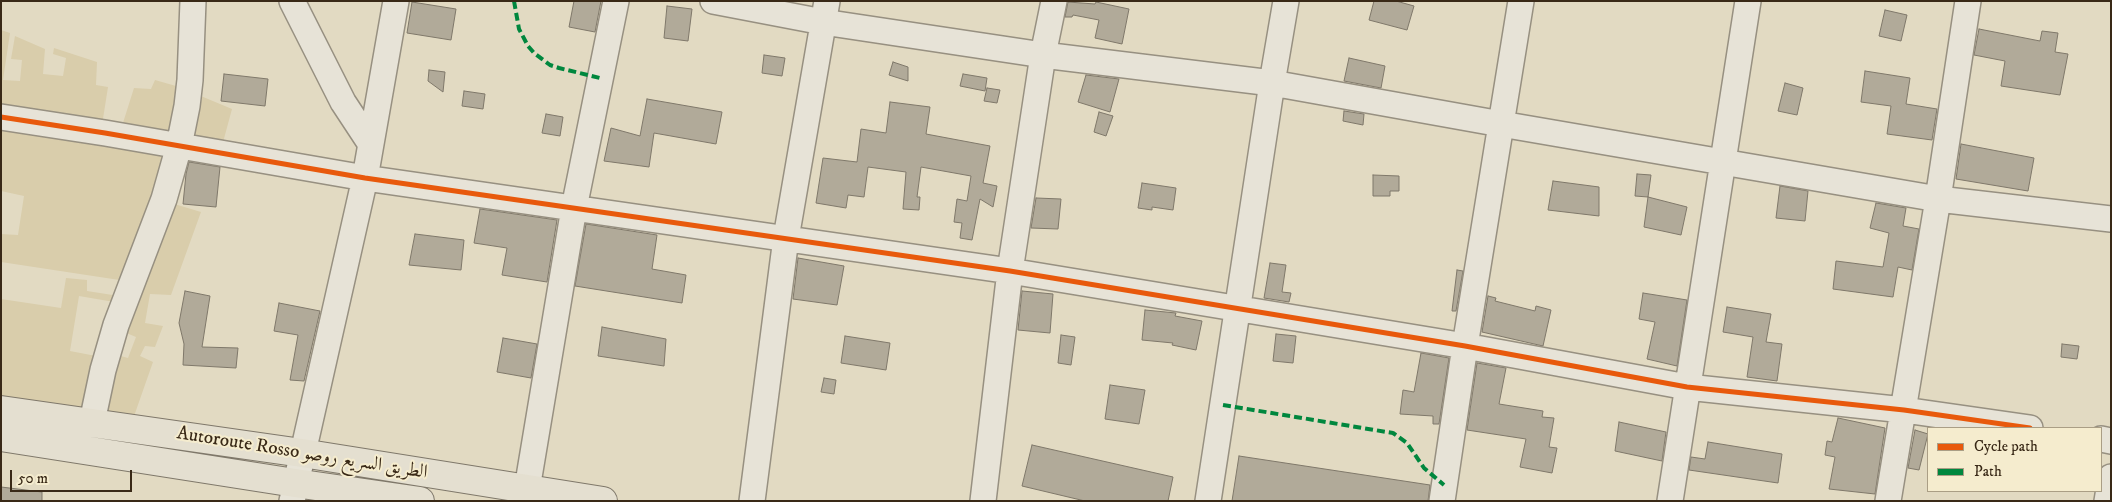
<!DOCTYPE html>
<html>
<head>
<meta charset="utf-8">
<style>
  body { margin:0 }
  #map { position:relative; width:2112px; height:502px; overflow:hidden; background:#e2dac2; font-family:"IM FELL DW Pica",serif }
  canvas { display:block }
  .frame { position:absolute; inset:0; border:2px solid #392917; pointer-events:none }
  .legend { position:absolute; left:1927px; top:427px; width:175px; height:65px; box-sizing:border-box; background:#f5ecce; border:1px solid #aa9e85; margin:0; padding:6px 9px; list-style:none; font-size:15px; color:#392917 }
  .legend li { display:flex; align-items:center; gap:10px; height:25px }
  .legend b { width:25px; border:1px solid #aa9e85 }
  .scale { position:absolute; left:10px; top:470px; width:122px; height:22px; box-sizing:border-box; border:2px solid #392917; border-top:0; padding-left:6px; font-size:15px; line-height:18px; white-space:nowrap; color:#392917; -webkit-text-stroke:4px #f5ecce; paint-order:stroke }
</style>
</head>
<body>
<div id="map">
<canvas width="2112" height="502"></canvas>
<div class="frame"></div>
<ul class="legend">
<li><b style="height:6px;background:#e8590c"></b>Cycle path</li>
<li><b style="height:6px;background:#00873e"></b>Path</li>
</ul>
<div class="scale">50 m</div>
</div>
<script>
const context = document.querySelector('canvas').getContext('2d');
context.lineJoin = 'round';
function fillPath(path, color) {
  context.fillStyle = color;
  context.fill(path, 'evenodd');
}
function shape(rows) {
  const path = new Path2D();
  for (const r of rows) {
    path.moveTo(r[0], r[1]);
    for (let i = 2; i < r.length; i += 2) path.lineTo(r[i], r[i + 1]);
  }
  return path;
}
function trace(path, color, width, dash) {
  context.strokeStyle = color;
  context.lineWidth = width;
  context.lineCap = dash ? 'butt' : 'round';
  context.setLineDash(dash || []);
  context.stroke(path);
}
function drawText(font, color, halo, rows, align = 'center') {
  context.font = font + ' "IM FELL DW Pica",Amiri,serif';
  context.lineWidth = 4;
  context.setLineDash([]);
  context.textBaseline = 'middle';
  context.strokeStyle = halo;
  context.fillStyle = color;
  for (const [text, x, y, turn = 0] of rows) {
    context.save();
    context.translate(x, y);
    context.rotate((+turn || 0) * Math.PI / 180);
    context.textAlign = isNaN(turn) ? turn : align;
    if (halo) context.strokeText(text, 0, 0);
    context.fillText(text, 0, 0);
    context.restore();
  }
}
const green = shape([
  [1,30,10,33,3,80,20,81,22,60,11,59,15,36,45,49,43,74,63,76,66,58,53,54,54,48,97,62,96,85,108,87,102,125,1,111],
  [155,80,183,88,175,136,122,126,134,88,151,89],
  [196,94,232,109,222,146,186,139],
  [1,127,170,151,126,281,1,262,1,234,18,235,24,196,1,191],
  [171,203,201,212,171,295,150,294,145,323,163,326,155,347,145,346,140,356,153,362,133,419,102,410,117,355,128,358,136,337,124,332],
  [66,278,87,280,87,291,119,296,120,303,79,296,70,351,96,356,86,412,1,400,1,299,61,308]
]);
const building = shape([
  [574,1,601,1,595,32,569,27,574,1],
  [1374,1,1396,1,1414,6,1407,30,1369,20,1374,1],
  [412,2,456,9,451,40,407,33,412,2],
  [1068,2,1095,4,1096,2,1129,9,1122,44,1095,38,1099,20,1073,15,1072,17,1065,17,1068,2],
  [667,6,692,9,688,41,664,38,667,6],
  [1885,10,1907,15,1901,41,1879,36,1885,10],
  [1979,29,2040,41,2042,31,2058,33,2055,52,2068,54,2060,95,2001,86,2005,61,1974,55,1979,29],
  [764,55,785,58,782,76,762,73,764,55],
  [1349,58,1385,66,1381,88,1344,81,1349,58],
  [893,62,908,67,908,81,889,75,893,62],
  [429,70,445,72,443,92,428,81,429,70],
  [1865,71,1910,78,1906,104,1937,109,1932,140,1887,134,1891,106,1861,102,1865,71],
  [224,74,268,79,265,106,221,101,224,74],
  [963,74,987,78,985,91,960,86,963,74],
  [1086,75,1119,79,1110,112,1078,102,1086,75],
  [1785,83,1803,88,1797,115,1778,111,1785,83],
  [987,88,1000,90,997,103,984,101,987,88],
  [464,91,485,94,483,109,462,106,464,91],
  [647,99,722,112,716,144,654,133,649,167,604,161,611,128,640,136,647,99],
  [890,102,930,107,926,134,990,146,983,183,997,186,993,207,980,199,972,240,960,238,962,223,954,222,957,199,967,201,971,176,921,167,917,197,920,197,919,210,903,209,906,172,868,167,864,197,848,195,846,208,816,203,823,158,857,162,861,129,886,133,890,102],
  [1344,111,1364,114,1363,125,1343,121,1344,111],
  [1099,112,1113,116,1106,136,1094,132,1099,112],
  [546,114,563,117,560,136,542,133,546,114],
  [1961,144,2034,158,2028,191,1956,179,1961,144],
  [189,162,220,167,216,207,183,204,186,174,189,162],
  [1637,174,1651,175,1648,197,1635,196,1637,174],
  [1373,175,1399,176,1399,191,1390,191,1390,196,1373,196,1373,175],
  [1553,181,1599,187,1599,216,1548,210,1553,181],
  [1142,183,1176,188,1173,210,1152,207,1152,210,1138,208,1142,183],
  [1780,186,1808,191,1805,221,1776,218,1780,186],
  [1648,197,1687,207,1681,235,1644,227,1648,197],
  [1036,198,1061,199,1058,229,1031,228,1036,198],
  [1876,203,1906,208,1903,226,1919,229,1912,270,1898,267,1893,297,1833,289,1836,261,1883,267,1889,233,1870,228,1876,203],
  [480,209,557,220,547,282,502,275,507,248,474,243,480,209],
  [586,224,657,235,652,269,686,275,682,303,575,286,586,224],
  [415,234,464,240,461,270,409,265,415,234],
  [798,258,844,266,837,305,793,299,798,258],
  [1270,263,1286,265,1282,292,1291,293,1289,302,1264,298,1270,263],
  [1457,270,1463,271,1456,311,1452,311,1457,270],
  [185,291,210,296,202,347,238,348,236,368,183,365,184,344,179,323,185,291],
  [1022,291,1053,294,1050,333,1018,330,1022,291],
  [1643,293,1687,300,1677,366,1647,359,1655,322,1639,319,1643,293],
  [1488,296,1496,298,1495,301,1535,311,1536,306,1551,310,1543,346,1482,332,1488,296],
  [279,303,320,311,304,381,290,380,298,335,274,331,279,303],
  [1727,307,1771,314,1766,342,1782,344,1777,381,1747,377,1753,337,1723,332,1727,307],
  [1145,310,1176,313,1175,316,1202,321,1196,350,1172,345,1173,343,1142,340,1145,310],
  [602,327,666,339,664,366,598,356,602,327],
  [1276,334,1296,336,1293,363,1273,361,1276,334],
  [1061,335,1075,337,1071,365,1058,363,1061,335],
  [845,336,890,343,886,370,841,363,845,336],
  [503,338,537,344,531,378,497,372,503,338],
  [2062,344,2079,346,2077,359,2061,357,2062,344],
  [1421,353,1449,358,1439,424,1433,424,1433,416,1400,414,1403,390,1414,392,1421,353],
  [1477,363,1506,368,1499,404,1543,411,1542,417,1554,418,1549,447,1557,448,1552,473,1520,467,1526,439,1467,430,1477,363],
  [824,378,836,380,834,394,821,392,824,378],
  [1110,385,1145,390,1139,424,1105,419,1110,385],
  [1838,418,1885,428,1875,494,1829,489,1835,457,1825,455,1827,441,1832,442,1838,418],
  [1619,422,1666,432,1662,461,1615,451,1619,422],
  [1915,430,1928,434,1919,470,1908,468,1915,430],
  [1708,442,1782,454,1778,483,1689,470,1691,457,1705,459,1708,442],
  [1032,445,1173,477,1168,501,1085,501,1022,486,1032,445],
  [1239,456,1430,485,1428,501,1232,501,1239,456],
  [1,487,42,492,42,501,1,501,1,487]
]);
const minor = shape([
  [292,1,343,102,370,143],
  [713,1,823,22,1043,55,1272,83,1501,124,1938,199,2111,219],
  [1,117,105,133,365,178,1010,271,1465,346,1687,387,1904,410,2030,428],
  [92,422,103,370,116,325,164,199,179,146,187,106,190,80,193,1],
  [2101,439,2111,441],
  [527,489,574,208,616,1],
  [292,501,365,178,396,1],
  [752,501,786,238,827,1],
  [983,501,1010,271,1043,55,1054,1],
  [1208,501,1272,83,1286,1],
  [1442,501,1465,346,1521,1],
  [1670,501,1748,1],
  [1888,501,1938,199,1968,1],
  [2107,501,2111,477]
]);
const highway = shape([
  [1,410,302,453,603,501],
  [1,437,295,483,420,501]
]);
const quiet = shape([
  [514,1,519,29,528,46,534,53,550,65,559,68,600,78],
  [1223,405,1393,433,1407,443,1424,468,1444,485]
]);
const cycleway = shape([
  [1,117,105,133,365,178,1010,271,1465,346,1687,387,1904,410,2030,428]
]);
const streetNames = [
  ["Autoroute Rosso الطريق السريع روصو",302,454,9]
];
fillPath(green, '#d9cdab');
fillPath(building, '#b1aa99');
trace(building, '#7f786a', 1);
trace(minor, '#979081', 28);
trace(highway, '#7f786a', 30);
trace(minor, '#e7e3d7', 25);
trace(highway, '#e4dfd0', 28);
trace(quiet, '#00873e', 4, [8, 4]);
trace(cycleway, '#e8590c', 5);
drawText('19px', '#392917', '#f5ecce', streetNames);
</script>
</body>
</html>
